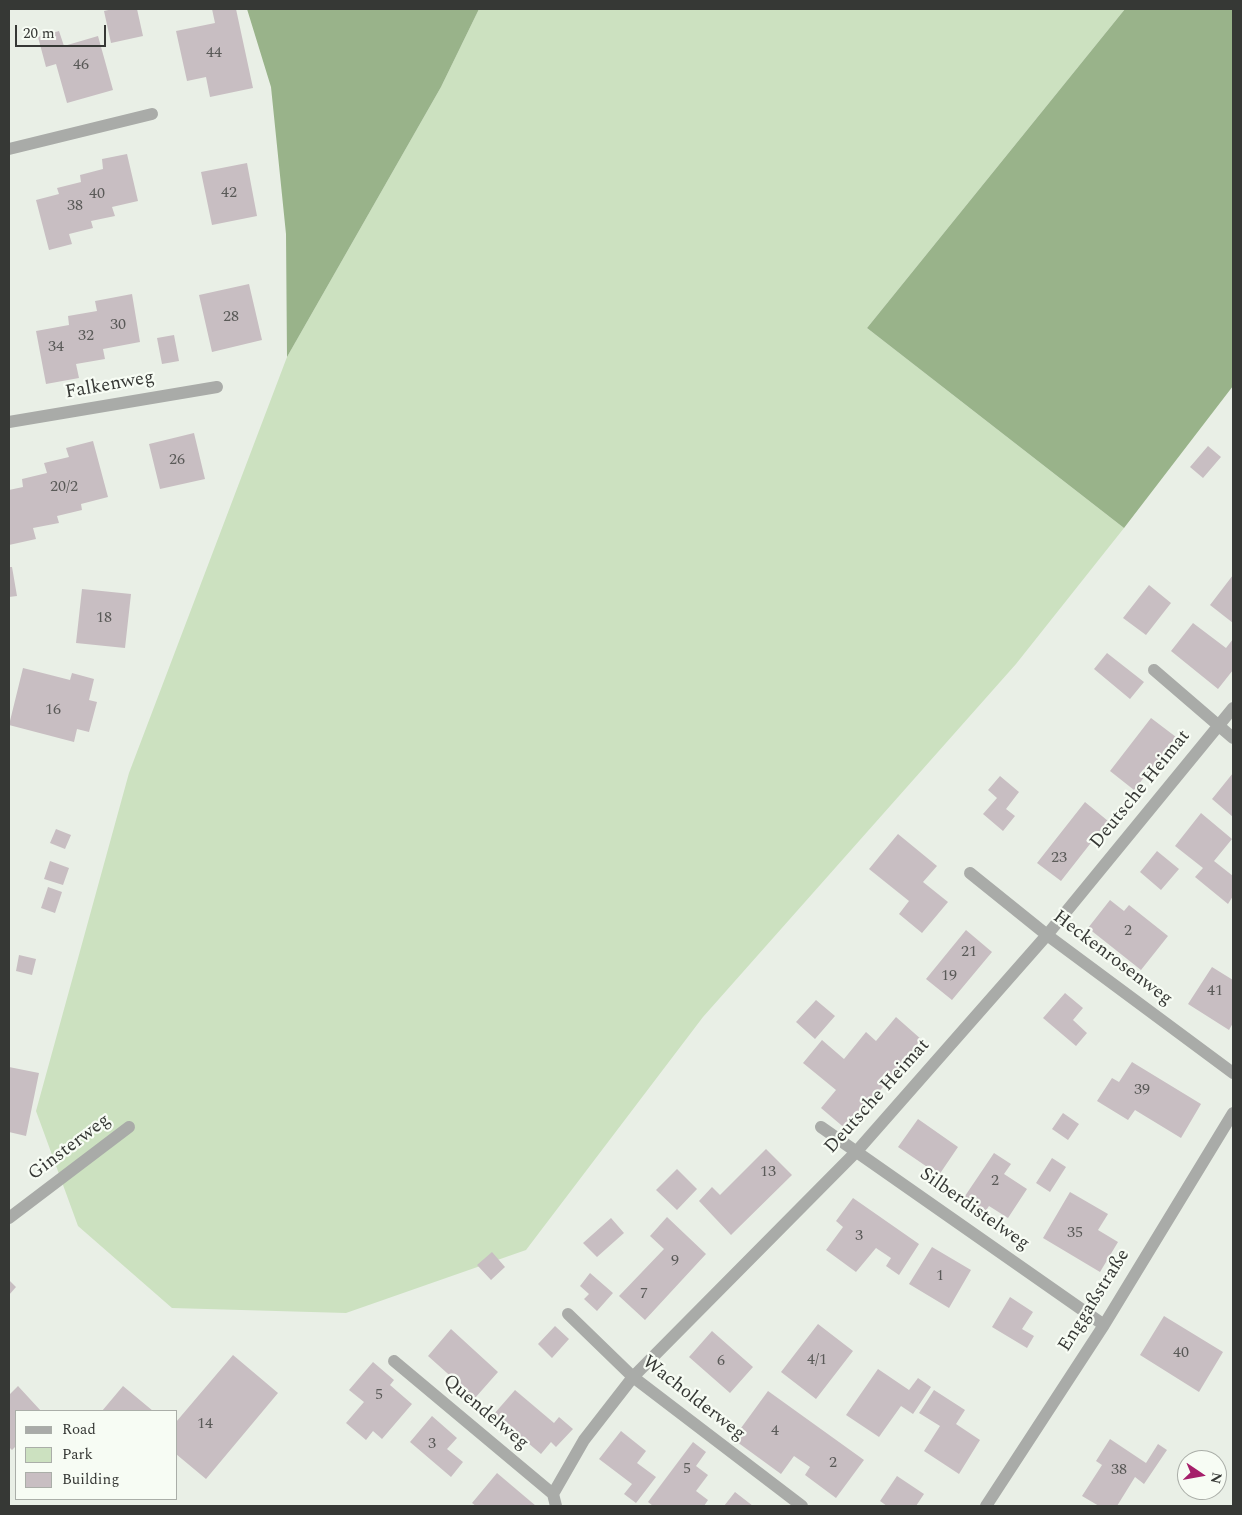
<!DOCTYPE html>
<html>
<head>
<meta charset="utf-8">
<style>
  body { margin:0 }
  #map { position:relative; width:1242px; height:1515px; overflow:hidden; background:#e9efe6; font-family:Spectral,serif }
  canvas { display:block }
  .frame { position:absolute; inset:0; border:10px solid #363835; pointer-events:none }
  .legend { position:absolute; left:15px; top:1410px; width:162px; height:90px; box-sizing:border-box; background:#f7fcf4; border:1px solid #aaaea8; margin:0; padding:6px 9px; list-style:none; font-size:15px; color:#363835 }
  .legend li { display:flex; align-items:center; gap:10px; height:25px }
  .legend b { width:25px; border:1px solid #aaaea8 }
  .north { position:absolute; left:1177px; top:1450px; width:50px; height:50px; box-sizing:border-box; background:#f7fcf4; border:1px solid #aaaea8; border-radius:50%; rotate:102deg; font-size:14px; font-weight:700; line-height:20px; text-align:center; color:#363835 }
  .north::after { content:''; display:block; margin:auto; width:18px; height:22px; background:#a51f6a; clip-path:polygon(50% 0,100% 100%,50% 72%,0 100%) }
  .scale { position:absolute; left:15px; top:25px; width:91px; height:22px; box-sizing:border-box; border:2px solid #363835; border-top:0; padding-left:6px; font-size:15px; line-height:18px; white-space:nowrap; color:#363835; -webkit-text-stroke:4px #f7fcf4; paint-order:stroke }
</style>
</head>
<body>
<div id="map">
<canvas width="1242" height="1515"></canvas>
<div class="frame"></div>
<ul class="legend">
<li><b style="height:6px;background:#a9aba8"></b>Road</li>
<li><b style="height:14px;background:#cce1c0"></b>Park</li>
<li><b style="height:14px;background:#c8bec2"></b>Building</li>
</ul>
<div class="north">N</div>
<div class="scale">20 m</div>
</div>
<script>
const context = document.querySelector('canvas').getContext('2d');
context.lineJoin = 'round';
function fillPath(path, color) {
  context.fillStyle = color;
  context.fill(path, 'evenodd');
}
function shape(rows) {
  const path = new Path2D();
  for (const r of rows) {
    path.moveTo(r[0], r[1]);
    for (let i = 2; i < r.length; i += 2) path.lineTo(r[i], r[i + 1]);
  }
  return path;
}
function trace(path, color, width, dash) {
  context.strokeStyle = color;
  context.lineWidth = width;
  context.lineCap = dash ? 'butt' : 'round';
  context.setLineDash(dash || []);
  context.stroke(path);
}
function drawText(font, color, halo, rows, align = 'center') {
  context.font = font + ' Spectral,serif';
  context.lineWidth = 4.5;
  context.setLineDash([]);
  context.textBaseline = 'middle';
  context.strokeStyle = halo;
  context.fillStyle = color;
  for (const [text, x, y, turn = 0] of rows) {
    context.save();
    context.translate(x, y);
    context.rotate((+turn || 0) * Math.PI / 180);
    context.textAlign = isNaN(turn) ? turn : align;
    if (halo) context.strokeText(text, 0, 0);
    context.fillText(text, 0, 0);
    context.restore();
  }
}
const green = shape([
  [479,9,1125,9,867,328,1124,528,1016,664,703,1017,526,1250,346,1313,172,1308,78,1226,36,1111,129,773,287,357,441,87]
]);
const forest = shape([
  [247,9,479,9,441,87,287,357,286,234,271,87],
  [1125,9,1233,9,1233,386,1124,528,867,328]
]);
const building = shape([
  [113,9,137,9,143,36,111,43,104,11],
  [212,9,236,9,253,88,210,97,206,77,187,81,176,31,215,23],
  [59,31,64,46,98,36,113,90,67,103,56,64,46,67,38,37],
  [127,154,138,201,112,207,115,216,91,221,93,228,69,234,72,244,49,250,36,200,59,194,57,188,81,182,80,175,103,169,102,159],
  [247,163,257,216,212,225,201,172],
  [249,284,262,340,212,352,199,295],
  [132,294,140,342,103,349,105,359,76,364,79,378,46,384,36,331,69,325,68,316,97,311,95,301],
  [174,335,179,361,162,364,157,338],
  [194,433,205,479,160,489,149,444],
  [93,441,108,497,81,504,82,510,57,516,59,523,33,528,36,539,9,545,9,490,23,487,22,479,47,473,44,463,69,457,66,448],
  [1208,446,1221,457,1203,478,1190,467],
  [9,567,12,567,17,596,9,597],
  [1233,575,1233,623,1210,605],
  [1149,585,1171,603,1146,635,1123,618],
  [82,589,131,594,125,648,76,643],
  [1193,623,1226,648,1233,639,1233,670,1218,689,1171,651],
  [1107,653,1144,682,1130,699,1094,669],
  [23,668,70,680,72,673,94,679,89,700,97,702,89,732,77,729,74,742,9,725],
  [1151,718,1176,737,1134,790,1110,771],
  [1233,773,1233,817,1212,799],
  [1000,776,1019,792,1006,809,1015,816,1003,831,983,814,997,798,988,790],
  [1085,802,1108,821,1061,881,1037,863],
  [1201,813,1232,839,1214,861,1233,876,1233,896,1228,904,1195,877,1203,868,1175,846],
  [56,829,71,835,65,849,50,843],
  [898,834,937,866,923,882,948,902,922,933,899,914,909,901,869,869],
  [1157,851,1179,869,1161,890,1140,872],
  [50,861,69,868,63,885,44,879],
  [48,887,62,892,55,913,41,908],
  [1110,900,1124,911,1129,905,1168,936,1141,970,1088,928],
  [966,930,992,952,952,1000,926,979],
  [19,955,36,959,32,975,16,971],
  [1212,967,1233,980,1233,1023,1229,1030,1188,1004],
  [1065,993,1083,1008,1073,1020,1087,1033,1076,1046,1043,1018],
  [816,1000,835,1016,815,1039,796,1022],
  [896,1017,922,1040,847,1130,821,1108,836,1090,803,1063,822,1040,844,1059,866,1032,876,1041],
  [1132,1062,1201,1104,1181,1138,1135,1110,1128,1120,1097,1101,1112,1078,1119,1082],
  [9,1067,39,1073,26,1136,9,1132],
  [1063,1113,1079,1124,1068,1140,1052,1129],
  [918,1119,958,1147,939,1175,898,1147],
  [766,1149,792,1175,731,1235,699,1201,712,1187,720,1195],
  [994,1153,1011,1164,1004,1174,1027,1189,1008,1218,989,1206,984,1213,963,1199],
  [1052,1158,1066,1167,1050,1192,1036,1183],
  [677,1169,697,1189,677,1210,656,1190],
  [1070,1192,1108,1214,1098,1230,1118,1242,1100,1272,1043,1238],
  [853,1198,919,1244,899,1275,886,1266,891,1258,876,1248,856,1272,826,1250,843,1227,836,1221],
  [667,1217,706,1254,645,1320,619,1296,664,1249,650,1236],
  [611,1218,624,1233,597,1257,583,1243],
  [932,1247,971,1270,949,1308,909,1284],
  [492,1252,505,1267,491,1280,477,1265],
  [590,1273,613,1293,597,1311,584,1299,589,1294,580,1286],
  [9,1280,16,1287,9,1295],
  [1010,1297,1033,1312,1022,1329,1034,1336,1027,1348,992,1327],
  [1164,1316,1223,1352,1199,1392,1140,1355],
  [818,1324,853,1351,816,1399,781,1372],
  [555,1326,569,1339,552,1358,538,1344],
  [451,1329,498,1372,475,1398,428,1356],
  [712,1331,753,1367,730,1393,689,1357],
  [233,1355,278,1393,206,1479,176,1454,176,1422],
  [373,1362,394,1380,390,1385,412,1404,382,1439,373,1431,366,1440,346,1423,364,1402,349,1390],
  [878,1369,909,1390,918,1378,931,1387,913,1414,901,1406,879,1437,846,1415],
  [18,1386,41,1411,16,1411,16,1446,12,1450,9,1447,9,1395],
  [123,1386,153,1411,102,1411],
  [515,1390,554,1423,559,1417,573,1429,556,1447,551,1442,541,1454,494,1414],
  [934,1390,965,1410,956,1424,980,1440,959,1474,924,1451,940,1426,919,1413],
  [768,1391,864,1460,836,1498,805,1475,810,1467,794,1456,781,1474,733,1439],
  [432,1416,457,1438,447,1449,463,1462,451,1477,410,1442],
  [621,1431,646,1451,637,1463,656,1477,636,1503,624,1494,632,1484,599,1459],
  [1110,1439,1146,1463,1158,1444,1167,1450,1144,1484,1135,1477,1117,1506,1099,1506,1082,1496,1102,1465,1096,1461],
  [693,1442,706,1452,696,1466,708,1475,696,1491,708,1500,704,1506,653,1506,648,1502],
  [497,1473,536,1506,476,1506,472,1503],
  [897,1476,924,1494,916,1506,887,1506,880,1501],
  [735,1492,753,1506,724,1506]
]);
const street = shape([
  [9,149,152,114],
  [9,422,217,387],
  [1154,670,1233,738],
  [970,873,1047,935,1233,1073],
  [821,1127,1104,1325],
  [9,1218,129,1127],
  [568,1314,633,1377,802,1506],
  [394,1361,553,1494],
  [556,1506,553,1494,584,1440,633,1377,857,1151,1047,935,1233,708],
  [986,1506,1104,1325,1233,1113]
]);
const numberNames = [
  ["44",214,54],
  ["46",81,66],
  ["42",229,194],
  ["40",97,195],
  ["38",75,207],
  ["28",231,318],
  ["30",118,326],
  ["32",86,337],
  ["34",56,348],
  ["26",177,461],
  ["20/2",64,488],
  ["18",104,619],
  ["16",53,711],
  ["23",1059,859],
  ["2",1128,932],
  ["21",969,953],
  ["19",949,977],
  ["41",1215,992],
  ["39",1142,1091],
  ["13",768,1173],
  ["2",995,1182],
  ["35",1075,1234],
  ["3",859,1237],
  ["9",675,1262],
  ["1",940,1277],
  ["7",644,1295],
  ["40",1181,1354],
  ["4/1",817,1361],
  ["6",721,1362],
  ["5",379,1396],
  ["14",205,1425],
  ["4",775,1432],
  ["3",432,1445],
  ["2",833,1464],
  ["5",687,1470],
  ["38",1119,1471]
];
const streetNames = [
  ["Falkenweg",110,386,-10],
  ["Deutsche Heimat",1141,790,-51],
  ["Heckenrosenweg",1112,959,37],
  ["Deutsche Heimat",878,1097,-48],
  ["Ginsterweg",70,1148,-37],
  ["Silberdistelweg",974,1210,35],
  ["Enggaßstraße",1095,1301,-58],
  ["Wacholderweg",693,1399,38],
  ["Quendelweg",485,1413,40]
];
fillPath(green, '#cce1c0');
fillPath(forest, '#99b38a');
fillPath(building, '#c8bec2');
trace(street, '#a9aba8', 12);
drawText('16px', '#5a5a58', null, numberNames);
drawText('19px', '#363835', '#f7fcf4', streetNames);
</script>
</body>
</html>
